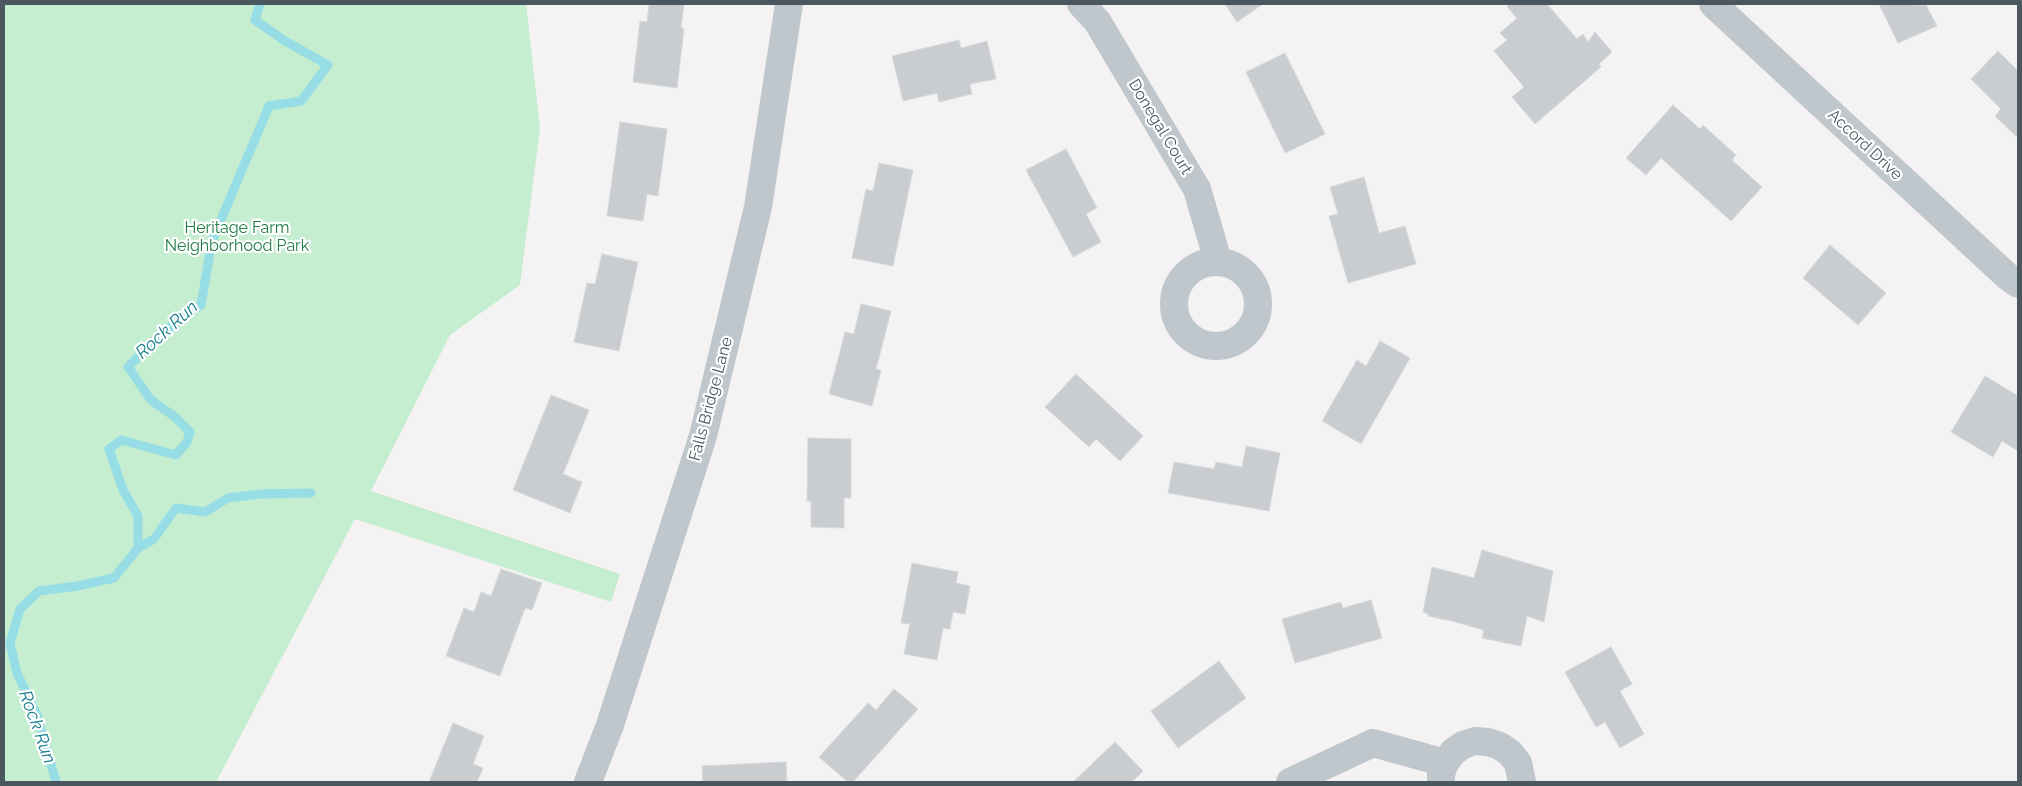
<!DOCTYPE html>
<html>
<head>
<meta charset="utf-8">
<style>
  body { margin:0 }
  #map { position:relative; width:2022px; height:786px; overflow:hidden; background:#f4f2f2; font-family:Raleway,sans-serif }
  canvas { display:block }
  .frame { position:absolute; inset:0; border:5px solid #4b575e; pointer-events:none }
</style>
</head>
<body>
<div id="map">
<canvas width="2022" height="786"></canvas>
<div class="frame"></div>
</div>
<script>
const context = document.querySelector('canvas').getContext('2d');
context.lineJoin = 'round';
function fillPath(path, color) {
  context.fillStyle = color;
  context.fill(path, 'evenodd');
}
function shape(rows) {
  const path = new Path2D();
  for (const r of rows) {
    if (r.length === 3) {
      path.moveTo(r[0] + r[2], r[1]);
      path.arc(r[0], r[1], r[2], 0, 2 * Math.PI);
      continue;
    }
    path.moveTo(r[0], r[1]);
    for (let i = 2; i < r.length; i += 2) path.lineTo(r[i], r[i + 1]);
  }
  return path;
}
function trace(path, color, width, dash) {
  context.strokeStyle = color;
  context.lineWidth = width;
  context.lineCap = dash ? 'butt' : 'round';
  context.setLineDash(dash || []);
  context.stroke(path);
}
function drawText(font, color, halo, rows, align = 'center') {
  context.font = font + ' Raleway,sans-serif';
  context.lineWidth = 4.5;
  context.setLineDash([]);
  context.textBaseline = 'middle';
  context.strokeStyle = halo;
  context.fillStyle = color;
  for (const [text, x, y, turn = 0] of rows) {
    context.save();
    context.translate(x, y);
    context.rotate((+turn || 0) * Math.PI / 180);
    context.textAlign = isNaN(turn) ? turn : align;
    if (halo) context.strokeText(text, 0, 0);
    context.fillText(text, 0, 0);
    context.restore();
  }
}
const green = shape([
  [4,4,526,4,540,128,520,285,450,335,371,491,620,574,611,602,355,519,216,782,4,782]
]);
const stream = shape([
  [138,548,154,539,176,508,205,512,228,498,261,494,311,493],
  [56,782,37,715,17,673,10,643,20,609,39,591,77,586,114,578,138,548,138,516,123,490,109,449,121,440,176,455,187,442,190,432,175,417,151,400,128,367,162,333,201,305,212,241,269,106,301,101,328,65,285,41,255,20,260,4]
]);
const building = shape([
  [649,4,684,4,681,28,684,29,677,88,633,82,640,21,647,22,649,4],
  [1225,4,1263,4,1237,22,1225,4],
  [1510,4,1547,4,1577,39,1583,34,1588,42,1595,32,1612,52,1599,64,1601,67,1535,124,1512,97,1524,87,1494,51,1507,40,1500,33,1517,18,1507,7,1510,4],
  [1879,4,1919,4,1919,6,1926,5,1937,26,1898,43,1879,4],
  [959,40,961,48,987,41,996,79,970,84,972,94,939,102,937,93,903,101,892,56,959,40],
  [1998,51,2018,71,2018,138,1995,116,2001,109,1971,79,1998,51],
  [1285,53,1325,134,1285,153,1246,72,1285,53],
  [1673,105,1700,129,1703,125,1736,155,1732,160,1762,187,1731,221,1661,158,1646,175,1626,158,1673,105],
  [620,122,667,129,658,196,647,194,643,221,607,216,620,122],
  [1066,149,1097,208,1086,214,1101,242,1073,257,1026,170,1066,149],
  [879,163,913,170,893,266,852,258,866,189,873,191,879,163],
  [1364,177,1379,233,1405,226,1416,264,1348,283,1329,216,1338,214,1330,187,1364,177],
  [1830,245,1886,293,1858,325,1803,278,1830,245],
  [602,254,638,262,619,351,574,342,587,283,595,284,602,254],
  [861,304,891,311,876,369,881,370,872,406,829,394,845,332,854,334,861,304],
  [1380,341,1410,358,1361,444,1322,421,1357,360,1366,366,1380,341],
  [1076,374,1143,436,1120,461,1096,439,1089,447,1045,407,1076,374],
  [1985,376,2018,396,2018,451,2002,441,1993,457,1951,432,1985,376],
  [551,395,589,410,563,474,582,482,570,513,513,490,551,395],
  [808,438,851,439,851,498,844,498,844,528,811,527,811,501,807,501,808,438],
  [1246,446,1280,453,1269,511,1168,493,1174,462,1214,469,1216,462,1242,467,1246,446],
  [1482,550,1553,571,1544,622,1527,616,1521,646,1482,638,1484,630,1452,621,1428,616,1428,614,1423,612,1432,567,1474,578,1482,550],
  [912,563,958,572,956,583,970,586,965,614,953,612,950,629,943,628,937,660,904,654,910,624,901,623,912,563],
  [501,569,542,583,532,610,525,608,500,676,446,656,464,608,474,612,481,592,491,596,501,569],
  [1371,600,1382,638,1295,663,1282,619,1341,602,1343,608,1371,600],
  [1611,647,1632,684,1620,691,1644,734,1620,748,1605,722,1596,727,1565,672,1611,647],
  [1219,661,1246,698,1178,748,1151,711,1219,661],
  [894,689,918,709,853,782,848,782,819,757,868,703,876,710,894,689],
  [453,723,484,736,473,764,483,768,477,782,429,782,453,723],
  [1115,742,1143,771,1132,782,1073,782,1115,742],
  [786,762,787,782,703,782,702,766,786,762]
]);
const minor = shape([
  [1081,4,1097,21,1197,189,1218,261],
  [1713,4,2007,276,2018,284],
  [1216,304,42],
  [588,782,610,725,703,436,758,207,789,4],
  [1290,782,1373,743,1445,763],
  [1441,782,1441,774,1445,763,1453,752,1463,745,1475,741,1488,742,1500,746,1510,753,1518,763,1522,782]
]);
const streetNames = [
  ["Donegal Court",1160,127,59],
  ["Accord Drive",1865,145,43],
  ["Falls Bridge Lane",711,399,-75]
];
const parkNames = [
  ["Heritage Farm",237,228],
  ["Neighborhood Park",237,246]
];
const waterNames = [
  ["Rock Run",167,330,-42],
  ["Rock Run",37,727,70]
];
fillPath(green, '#c5edd0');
trace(stream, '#96dde6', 9);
fillPath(building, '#c9cdd0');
trace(building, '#d6d9dc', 1);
trace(minor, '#bfc7cd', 28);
drawText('16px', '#4b575e', '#fff', streetNames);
drawText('16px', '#207b44', '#fff', parkNames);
drawText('italic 18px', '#18808d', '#fff', waterNames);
</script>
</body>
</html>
